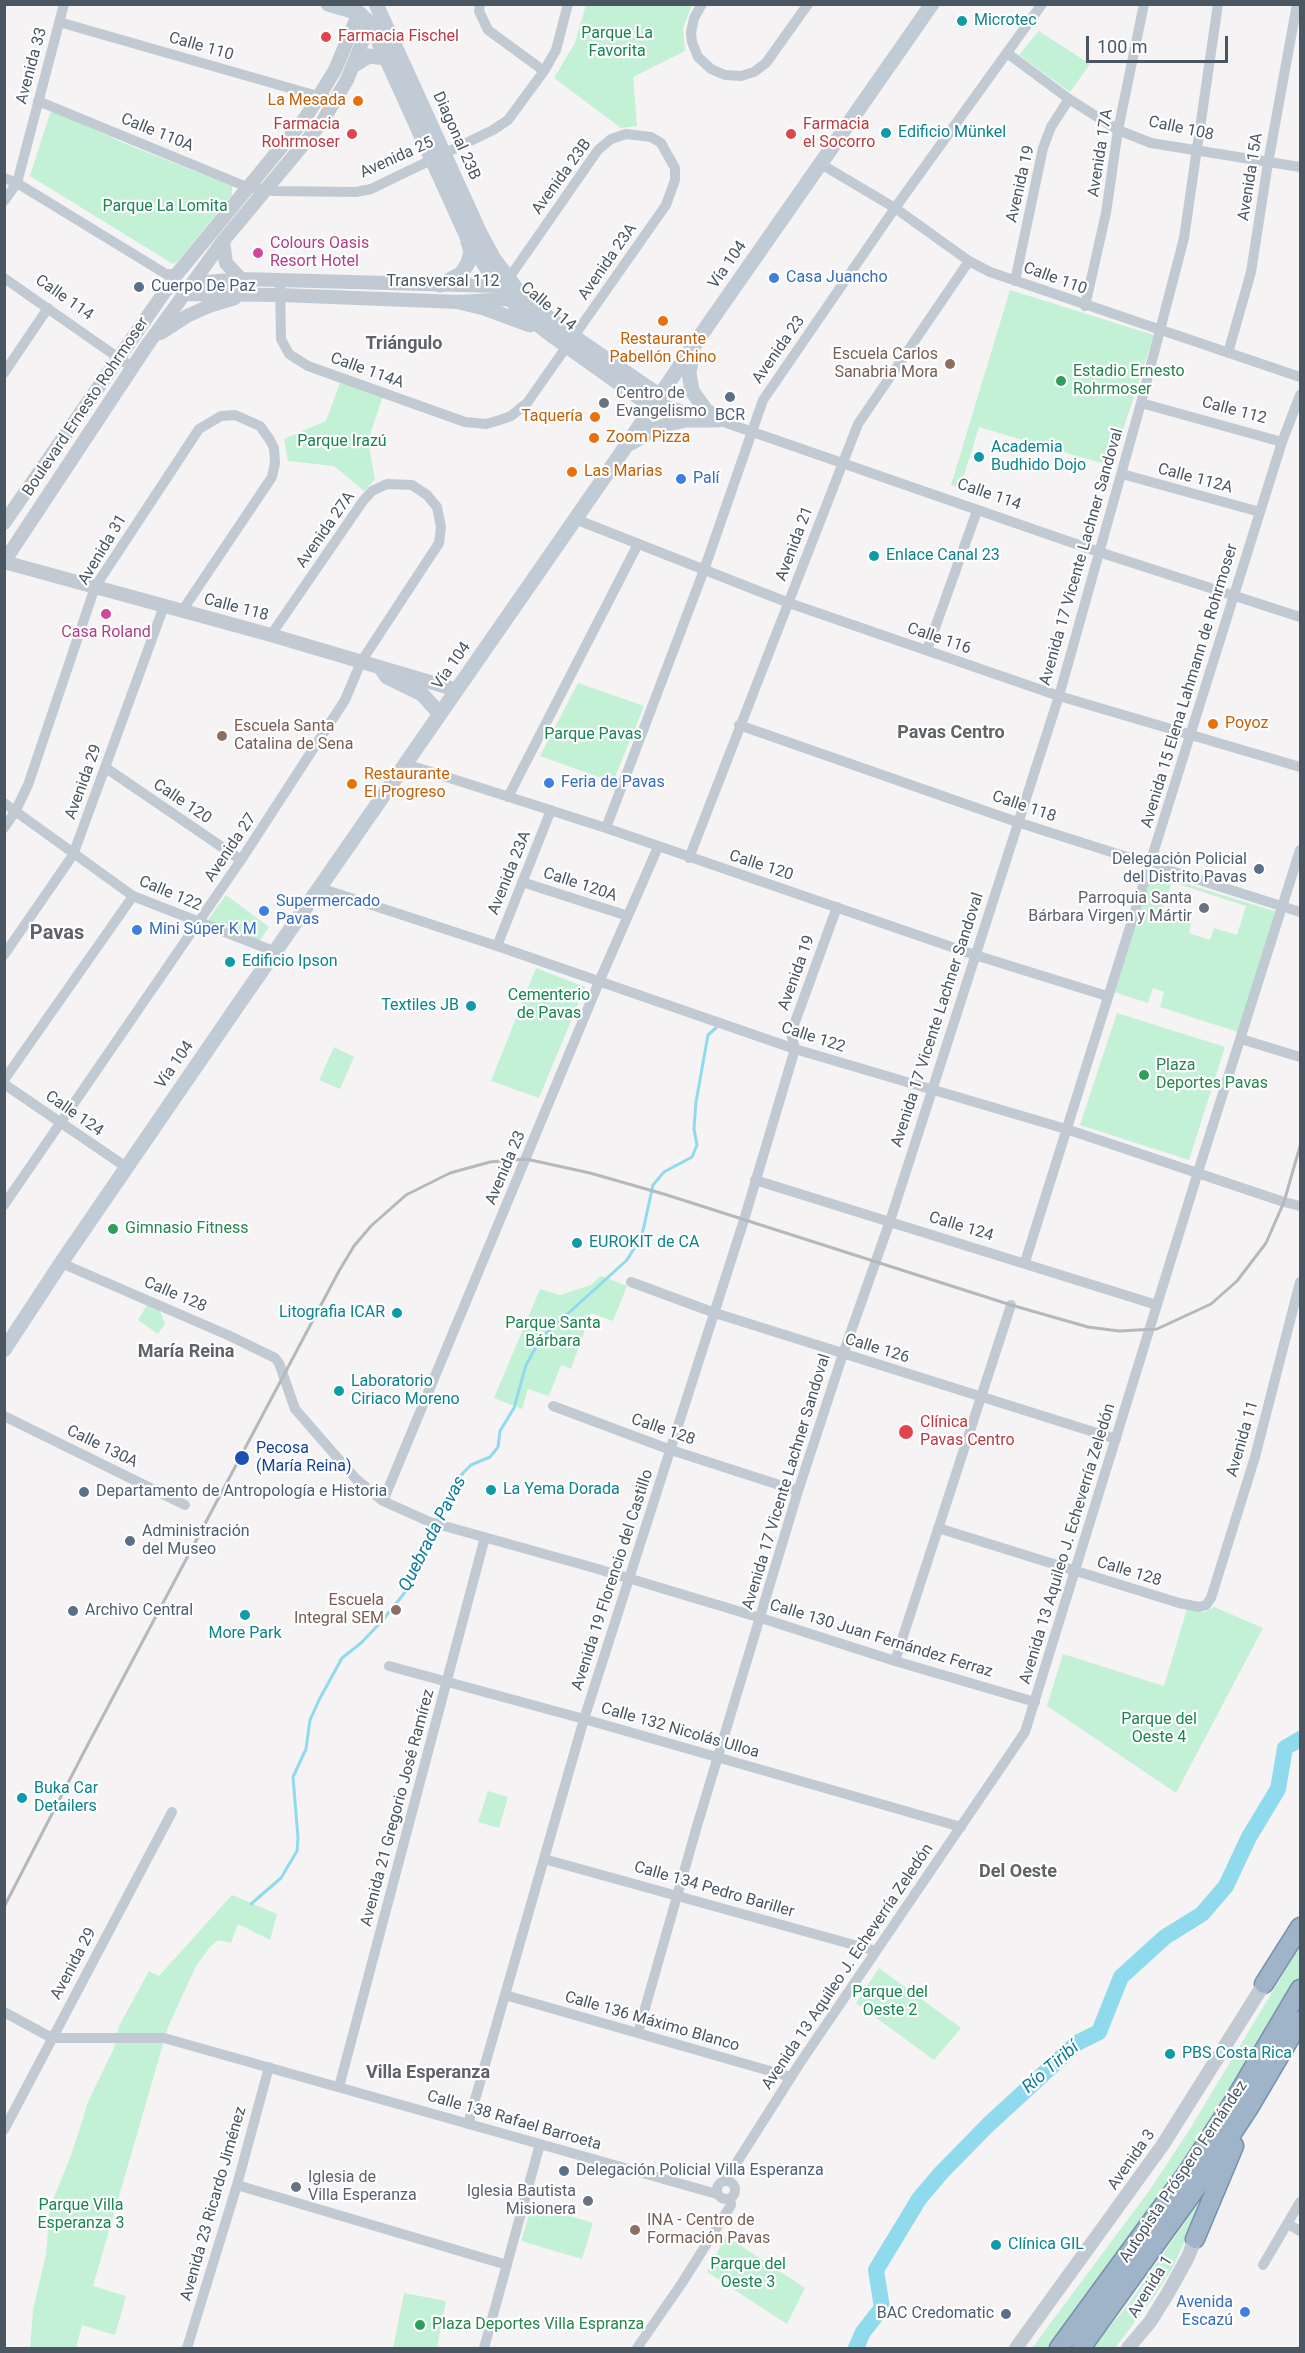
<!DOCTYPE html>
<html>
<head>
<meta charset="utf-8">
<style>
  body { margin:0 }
  #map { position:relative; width:1305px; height:2353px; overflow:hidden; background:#f5f3f3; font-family:Roboto,sans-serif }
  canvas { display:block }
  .frame { position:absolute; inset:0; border:6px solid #4a5661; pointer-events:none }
  .scale { position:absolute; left:1086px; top:36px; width:142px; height:27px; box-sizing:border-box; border:3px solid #4a5661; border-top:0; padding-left:8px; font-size:18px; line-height:21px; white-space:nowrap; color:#4a5661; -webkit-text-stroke:4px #fff; paint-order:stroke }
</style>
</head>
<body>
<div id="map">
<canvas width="1305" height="2353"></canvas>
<div class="frame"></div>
<div class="scale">100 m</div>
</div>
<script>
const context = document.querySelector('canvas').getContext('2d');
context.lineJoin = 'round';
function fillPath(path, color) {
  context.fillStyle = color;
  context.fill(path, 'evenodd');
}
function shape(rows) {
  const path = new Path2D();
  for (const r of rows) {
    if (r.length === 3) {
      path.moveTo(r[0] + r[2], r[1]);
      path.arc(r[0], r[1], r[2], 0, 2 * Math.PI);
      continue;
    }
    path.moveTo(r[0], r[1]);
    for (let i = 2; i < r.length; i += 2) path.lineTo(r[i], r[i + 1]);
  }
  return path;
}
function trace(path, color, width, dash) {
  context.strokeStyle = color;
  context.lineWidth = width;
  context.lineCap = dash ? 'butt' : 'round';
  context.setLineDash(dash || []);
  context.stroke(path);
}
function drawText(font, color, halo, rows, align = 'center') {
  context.font = font + ' Roboto,sans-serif';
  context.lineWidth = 4.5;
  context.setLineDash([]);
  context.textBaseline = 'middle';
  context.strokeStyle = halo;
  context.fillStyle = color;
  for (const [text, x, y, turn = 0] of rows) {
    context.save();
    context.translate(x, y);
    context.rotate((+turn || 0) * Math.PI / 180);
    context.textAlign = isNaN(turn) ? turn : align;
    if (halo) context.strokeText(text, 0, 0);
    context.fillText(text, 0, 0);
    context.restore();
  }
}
const green = shape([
  [586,5,692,5,683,28,685,51,633,77,637,126,621,128,554,78,575,43],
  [1039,31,1090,64,1070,92,1019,55],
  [54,111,126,144,232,186,232,195,178,261,173,264,30,176,50,113],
  [1010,290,1154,335,1111,466,979,427,960,488,951,485],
  [340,383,383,396,368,441,375,479,364,491,334,466,288,461,284,439,326,421],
  [578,683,644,706,613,782,540,756],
  [1152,873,1277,912,1238,1032,1160,1007,1164,992,1153,988,1148,1003,1114,992],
  [1172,882,1246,906,1237,935,1214,928,1210,940,1189,933,1192,920,1162,911],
  [226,895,269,927,259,942,207,921],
  [536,968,585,987,539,1098,491,1081],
  [1117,1013,1225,1047,1189,1160,1080,1125],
  [334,1047,354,1057,340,1089,319,1080],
  [601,1276,627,1286,613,1321,591,1313,571,1369,561,1365,549,1396,528,1389,522,1409,494,1398,540,1289,560,1295,591,1285],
  [147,1305,160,1311,165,1324,158,1334,138,1320],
  [1214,1607,1263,1628,1176,1793,1047,1706,1063,1654,1164,1686,1187,1609,1204,1612],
  [488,1791,508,1797,499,1828,478,1822],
  [232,1895,277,1914,270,1940,238,1924,231,1943,218,1940,210,1947,196,1966,168,2027,93,2286,126,2296,115,2335,82,2325,76,2348,30,2348,33,2310,46,2254,50,2207,72,2153,88,2102,114,2048,119,2026,149,1971,159,1976],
  [1300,1939,1300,1977,1203,2142,1052,2348,1032,2348,1149,2191,1188,2132,1294,1956],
  [879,1968,961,2028,934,2060,856,2003],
  [1204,2194,1200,2207,1173,2267,1156,2294,1115,2348,1092,2348,1131,2301],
  [532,2205,593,2223,582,2259,521,2241],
  [726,2236,805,2288,787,2324,707,2272],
  [404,2293,446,2301,437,2348,393,2348]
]);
const stream = shape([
  [437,1520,454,1484,463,1473,471,1465,490,1457,498,1447,500,1431,514,1408,526,1365,541,1338,627,1260,642,1235,653,1185,664,1172,692,1157,697,1145,694,1129,696,1102,708,1035,716,1028],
  [251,1904,281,1878,297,1851,298,1838,293,1777,306,1749,310,1720,319,1700,342,1658,361,1643,382,1621,406,1591,435,1527]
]);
const river = shape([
  [856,2348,863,2332,882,2308,876,2270,919,2199,941,2173,988,2125,1077,2043,1099,2032,1121,1977,1165,1937,1202,1914,1226,1886,1249,1837,1278,1789,1285,1748,1300,1739]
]);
const minor = shape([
  [480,4,479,11,488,30,544,71],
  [702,4,694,18,691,33,692,42,698,57,711,69,725,75,741,76,754,72,766,63,808,4],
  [59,22,335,101],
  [1007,53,1069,99,1118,130,1151,143,1300,167],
  [38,101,247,187,274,191,356,192,371,189,431,160,493,130,508,120,544,71,556,50,568,4],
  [821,164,895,208,969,261,990,272,1300,377],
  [4,178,17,183,166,274,177,274],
  [4,201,17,183,64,4],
  [4,278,133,368],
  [280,280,281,339,289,354,308,366,465,422,486,424,500,420,511,416,527,403,666,205,675,180,675,168,661,143,651,137,626,134,611,139,598,150,509,278],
  [1015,281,1043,148,1051,127,1069,99],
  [1085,306,1106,213,1118,130,1144,4],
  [1228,353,1251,272,1268,163,1297,4],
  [4,373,48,308],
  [1141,403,1282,442],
  [652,407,667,405,718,420,1099,552,1300,617],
  [1122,474,1260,512],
  [575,519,789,603,1059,696,1300,767],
  [927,650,977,511],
  [739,725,1017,822,1300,912],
  [406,764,606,828,975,955,1107,996],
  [106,768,241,860],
  [508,797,638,544],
  [4,803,133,896,276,952],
  [4,828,15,812,28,785,95,587,199,429,221,416,235,415,260,426,270,440,274,448,275,463,272,477,182,611],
  [606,828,704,570,763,400,895,208,1042,4],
  [689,858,858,424,969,261],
  [522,882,628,916],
  [320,888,497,946,795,1049,1066,1129,1284,1202,1300,1206],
  [497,946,551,810],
  [4,955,73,855,164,606],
  [1241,1039,1300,1057],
  [4,1080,133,896],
  [4,1084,126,1167],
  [755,1180,1157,1305],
  [4,1205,241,860,345,700,361,662,439,543,441,527,437,507,427,495,412,485,387,484,372,491,363,501,271,635],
  [1025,1262,1282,442,1300,395],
  [61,1263,230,1336,275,1358,279,1363,295,1409,356,1479,383,1501,430,1522,591,1567,761,1618,895,1661,1035,1702],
  [631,1282,715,1313,1116,1439],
  [553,1406,671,1450,798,1491],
  [4,1416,185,1505],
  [383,1501,599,982,658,847],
  [938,1528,1179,1603,1199,1607,1206,1605,1211,1598,1255,1457,1300,1282],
  [895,1661,1011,1305],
  [389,1666,584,1719,961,1827],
  [544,1859,876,1951],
  [505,1995,791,2077],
  [4,2012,52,2038,164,2038,717,2194],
  [638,2033,697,1826,798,1491,843,1354,890,1221,1059,696,1141,403,1184,238,1218,4],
  [339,2087,485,1537],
  [468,2124,584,1719,744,1220,795,1049,791,1033,837,907],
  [4,2130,172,1812],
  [726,2190,9],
  [725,2181,800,2063,1025,1732,1198,1172,1300,850],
  [237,2185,507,2265],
  [1288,2224,1300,2231],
  [1263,2265,1300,2202],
  [187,2348,237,2185,269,2067],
  [484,2348,540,2144],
  [637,2348,682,2283,731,2205,730,2198]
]);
const tertiary = shape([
  [223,241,226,263,241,279],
  [193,283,241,279,498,286,505,281],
  [182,291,185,294,280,295,459,302,508,299,516,293],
  [161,333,187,316,209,306,235,298],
  [4,523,177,274,306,117,335,70,359,13],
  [4,562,148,344,223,241,322,122,347,80,370,23],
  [4,562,271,635,457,690],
  [1016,2348,1162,2146,1264,1984],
  [1128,2348,1150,2322,1168,2293,1188,2257,1195,2239]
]);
const secondary = shape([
  [328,4,359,13,370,23,468,239,498,286,523,313,554,337,652,407],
  [376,4,480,233,494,259,518,291,535,307,574,337,660,396],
  [354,65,369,56,386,58],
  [440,285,461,274,468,263,471,251,468,242],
  [459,302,484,308,530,325],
  [693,350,689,373,692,391,705,409,718,420],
  [631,443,654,429,669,424,686,420,718,420],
  [381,668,387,677,422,694,440,714],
  [4,1350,61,1263,238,1005,626,446,694,345,932,4]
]);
const trunk = shape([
  [1264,1984,1300,1927],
  [1195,2239,1234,2146],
  [1059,2348,1187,2173,1232,2104,1300,1989],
  [1081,2348,1201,2181,1250,2106,1300,2021]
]);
const rail = shape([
  [4,1907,85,1750,339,1271,354,1246,371,1226,406,1195,450,1173,490,1162,526,1159,590,1173,667,1195,1011,1305,1088,1327,1119,1331,1157,1329,1211,1304,1237,1281,1266,1243,1284,1202,1300,1146]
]);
const markers = [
  [962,21,6,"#0f9aa8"],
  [326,37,6,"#e0444e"],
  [358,101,6,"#e8710a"],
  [886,133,6,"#0f9aa8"],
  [352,134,6,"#e0444e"],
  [791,134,6,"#e0444e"],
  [258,253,6,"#d1479c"],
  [774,278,6,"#3f7fe0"],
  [139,287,6,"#5c6f8a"],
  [663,321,6,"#e8710a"],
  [950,364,6,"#8d6e63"],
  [1061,381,6,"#2e9e5b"],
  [730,397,6,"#5c6f8a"],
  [604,403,6,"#6b7280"],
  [595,417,6,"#e8710a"],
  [594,438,6,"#e8710a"],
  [979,457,6,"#0f9aa8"],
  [572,472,6,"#e8710a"],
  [681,479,6,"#3f7fe0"],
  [874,556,6,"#0f9aa8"],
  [106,614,6,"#d1479c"],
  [1213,724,6,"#e8710a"],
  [222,736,6,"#8d6e63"],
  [549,783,6,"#3f7fe0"],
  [352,784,6,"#e8710a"],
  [1259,869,6,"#5c6f8a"],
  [1204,908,6,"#6b7280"],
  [264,911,6,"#3f7fe0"],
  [137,930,6,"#3f7fe0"],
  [230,962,6,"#0f9aa8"],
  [471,1006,6,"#0f9aa8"],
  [1144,1075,6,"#2e9e5b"],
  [113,1229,6,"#2e9e5b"],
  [577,1243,6,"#0f9aa8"],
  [397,1313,6,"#0f9aa8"],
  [339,1391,6,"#0f9aa8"],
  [906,1432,8,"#e0444e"],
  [242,1458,8,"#1a4fb4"],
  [491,1490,6,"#0f9aa8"],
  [84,1492,6,"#5c6f8a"],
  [130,1541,6,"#5c6f8a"],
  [396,1610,6,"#8d6e63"],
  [73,1611,6,"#5c6f8a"],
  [245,1615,6,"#0f9aa8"],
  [22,1798,6,"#0f9aa8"],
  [1170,2054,6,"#0f9aa8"],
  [564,2171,6,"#5c6f8a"],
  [296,2187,6,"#6b7280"],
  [588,2201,6,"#6b7280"],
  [635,2230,6,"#8d6e63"],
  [996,2245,6,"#0f9aa8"],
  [1245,2312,6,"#3f7fe0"],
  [1006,2314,6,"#5c6f8a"],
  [420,2325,6,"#2e9e5b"]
];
const cultureNames = [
  ["Microtec",974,21],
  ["Edificio Münkel",898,133],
  ["Academia",991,448],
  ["Budhido Dojo",991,466],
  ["Enlace Canal 23",886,556],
  ["Edificio Ipson",242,962],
  ["Textiles JB",459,1006,"right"],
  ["EUROKIT de CA",589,1243],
  ["Litografia ICAR",385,1313,"right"],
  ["Laboratorio",351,1382],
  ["Ciriaco Moreno",351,1400],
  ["La Yema Dorada",503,1490],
  ["More Park",245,1634,"center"],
  ["Buka Car",34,1789],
  ["Detailers",34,1807],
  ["PBS Costa Rica",1182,2054],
  ["Clínica GIL",1008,2245]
];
const parkNames = [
  ["Parque La",617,34],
  ["Favorita",617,52],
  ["Parque La Lomita",165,207],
  ["Parque Irazú",342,442],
  ["Parque Pavas",593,735],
  ["Cementerio",549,996],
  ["de Pavas",549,1014],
  ["Parque Santa",553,1324],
  ["Bárbara",553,1342],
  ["Parque del",1159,1720],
  ["Oeste 4",1159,1738],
  ["Parque del",890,1993],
  ["Oeste 2",890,2011],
  ["Parque Villa",81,2206],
  ["Esperanza 3",81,2224],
  ["Parque del",748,2265],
  ["Oeste 3",748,2283]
];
const healthNames = [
  ["Farmacia Fischel",338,37],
  ["Farmacia",340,125,"right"],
  ["Rohrmoser",340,143,"right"],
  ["Farmacia",803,125],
  ["el Socorro",803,143],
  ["Clínica",920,1423],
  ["Pavas Centro",920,1441]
];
const streetNames = [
  ["Calle 110",201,47,16],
  ["Avenida 33",32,66,-75],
  ["Calle 108",1181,129,12],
  ["Calle 110A",157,133,22],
  ["Diagonal 23B",456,136,66],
  ["Avenida 17A",1101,153,-81],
  ["Avenida 25",397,158,-24],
  ["Avenida 23B",562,177,-54],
  ["Avenida 15A",1251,177,-81],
  ["Avenida 19",1021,184,-77],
  ["Avenida 23A",608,262,-55],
  ["Vía 104",728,265,-55],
  ["Calle 110",1055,279,20],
  ["Transversal 112",443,282],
  ["Calle 114",64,298,35],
  ["Calle 114",548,307,40],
  ["Avenida 23",779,350,-55],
  ["Calle 114A",367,371,20],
  ["Boulevard Ernesto Rohrmoser",86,407,-56],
  ["Calle 112",1234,411,15],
  ["Calle 112A",1195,479,15],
  ["Calle 114",989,495,19],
  ["Avenida 27A",326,530,-55],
  ["Avenida 21",795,544,-69],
  ["Avenida 31",103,550,-59],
  ["Avenida 17 Vicente Lachner Sandoval",1082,557,-74],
  ["Calle 118",236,608,15],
  ["Calle 116",939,639,19],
  ["Vía 104",452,666,-55],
  ["Avenida 15 Elena Lahmann de Rohrmoser",1190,686,-73],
  ["Avenida 29",84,782,-70],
  ["Calle 120",182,802,34],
  ["Calle 118",1024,807,19],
  ["Avenida 27",231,848,-56],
  ["Calle 120",761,866,18],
  ["Avenida 23A",510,873,-68],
  ["Calle 120A",580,885,18],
  ["Calle 122",170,894,23],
  ["Avenida 19",797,973,-70],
  ["Avenida 17 Vicente Lachner Sandoval",938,1020,-72],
  ["Calle 122",813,1038,18],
  ["Vía 104",175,1065,-55],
  ["Calle 124",74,1114,35],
  ["Avenida 23",506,1168,-67],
  ["Calle 124",961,1227,17],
  ["Calle 128",175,1295,23],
  ["Calle 126",877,1349,17],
  ["Calle 128",663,1430,19],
  ["Avenida 11",1243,1439,-74],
  ["Calle 130A",102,1447,26],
  ["Avenida 17 Vicente Lachner Sandoval",787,1482,-73],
  ["Avenida 13 Aquileo J. Echeverría Zeledón",1068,1544,-73],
  ["Calle 128",1129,1572,17],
  ["Avenida 19 Florencio del Castillo",613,1580,-72],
  ["Calle 130 Juan Fernández Ferraz",881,1639,17],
  ["Calle 132 Nicolás Ulloa",680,1731,16],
  ["Avenida 21 Gregorio José Ramírez",398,1808,-75],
  ["Calle 134 Pedro Bariller",714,1890,16],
  ["Avenida 29",74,1964,-62],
  ["Avenida 13 Aquileo J. Echeverría Zeledón",848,1967,-56],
  ["Calle 136 Máximo Blanco",652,2022,16],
  ["Calle 138 Rafael Barroeta",514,2121,16],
  ["Avenida 3",1132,2160,-55],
  ["Autopista Próspero Fernández",1184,2172,-56],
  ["Avenida 23 Ricardo Jiménez",214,2204,-74],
  ["Avenida 1",1151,2287,-58]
];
const foodNames = [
  ["La Mesada",346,101,"right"],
  ["Restaurante",663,340,"center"],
  ["Pabellón Chino",663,358,"center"],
  ["Taquería",583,417,"right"],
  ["Zoom Pizza",606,438],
  ["Las Marias",584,472],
  ["Poyoz",1225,724],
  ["Restaurante",364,775],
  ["El Progreso",364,793]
];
const hotelNames = [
  ["Colours Oasis",270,244],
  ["Resort Hotel",270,262],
  ["Casa Roland",106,633,"center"]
];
const shopNames = [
  ["Casa Juancho",786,278],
  ["Palí",693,479],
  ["Feria de Pavas",561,783],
  ["Supermercado",276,902],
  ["Pavas",276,920],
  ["Mini Súper K M",149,930],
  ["Avenida",1233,2303,"right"],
  ["Escazú",1233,2321,"right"]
];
const serviceNames = [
  ["Cuerpo De Paz",151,287],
  ["BCR",730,416,"center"],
  ["Delegación Policial",1247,860,"right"],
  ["del Distrito Pavas",1247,878,"right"],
  ["Departamento de Antropología e Historia",96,1492],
  ["Administración",142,1532],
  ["del Museo",142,1550],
  ["Archivo Central",85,1611],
  ["Delegación Policial Villa Esperanza",576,2171],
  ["BAC Credomatic",994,2314,"right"]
];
const educationNames = [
  ["Escuela Carlos",938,355],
  ["Sanabria Mora",938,373],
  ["Escuela Santa",234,727,"left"],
  ["Catalina de Sena",234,745,"left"],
  ["Escuela",384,1601],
  ["Integral SEM",384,1619],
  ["INA - Centro de",647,2221,"left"],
  ["Formación Pavas",647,2239,"left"]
];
const leisureNames = [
  ["Estadio Ernesto",1073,372],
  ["Rohrmoser",1073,390],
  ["Plaza",1156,1066],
  ["Deportes Pavas",1156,1084],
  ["Gimnasio Fitness",125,1229],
  ["Plaza Deportes Villa Espranza",432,2325]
];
const worshipNames = [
  ["Centro de",616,394],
  ["Evangelismo",616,412],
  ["Parroquia Santa",1192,899,"right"],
  ["Bárbara Virgen y Mártir",1192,917,"right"],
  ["Iglesia de",308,2178],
  ["Villa Esperanza",308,2196],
  ["Iglesia Bautista",576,2192,"right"],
  ["Misionera",576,2210,"right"]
];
const transitNames = [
  ["Pecosa",256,1449],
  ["(María Reina)",256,1467]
];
const neighbourhoodNames = [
  ["Triángulo",404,344],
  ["Pavas Centro",951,733],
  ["María Reina",186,1352],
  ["Del Oeste",1018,1872],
  ["Villa Esperanza",428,2073]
];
const waterNames = [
  ["Quebrada Pavas",433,1534,-63],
  ["Río Tiribí",1051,2068,-41]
];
const quarterNames = [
  ["Pavas",57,934]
];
fillPath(green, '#c3f1d5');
trace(stream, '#90daee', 3);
trace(river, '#90daee', 16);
trace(trunk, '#7690ad', 21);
trace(minor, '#c1cad2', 10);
trace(tertiary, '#c1cad2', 14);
trace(secondary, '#c1cbd6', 15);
trace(trunk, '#9fb4c9', 18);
trace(rail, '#b5b8bd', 3);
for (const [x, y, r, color] of markers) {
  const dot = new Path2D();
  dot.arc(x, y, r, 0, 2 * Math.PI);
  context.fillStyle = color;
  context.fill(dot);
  trace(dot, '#fff', 2);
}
drawText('16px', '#0d838f', '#fff', cultureNames, 'left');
drawText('16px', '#17864f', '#fff', parkNames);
drawText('16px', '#be3a42', '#fff', healthNames, 'left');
drawText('16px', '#4a5661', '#fff', streetNames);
drawText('16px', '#c56008', '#fff', foodNames, 'left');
drawText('16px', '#b23c85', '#fff', hotelNames, 'left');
drawText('16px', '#366cbe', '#fff', shopNames, 'left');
drawText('16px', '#4e5e75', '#fff', serviceNames, 'left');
drawText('16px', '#785e54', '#fff', educationNames, 'right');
drawText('16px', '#27864d', '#fff', leisureNames, 'left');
drawText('16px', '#5b616d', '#fff', worshipNames, 'left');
drawText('16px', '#164399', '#fff', transitNames, 'left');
drawText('bold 18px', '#5f6368', '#fff', neighbourhoodNames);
drawText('italic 18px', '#0c7c9b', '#fff', waterNames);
drawText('bold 20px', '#5f6368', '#fff', quarterNames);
</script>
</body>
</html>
